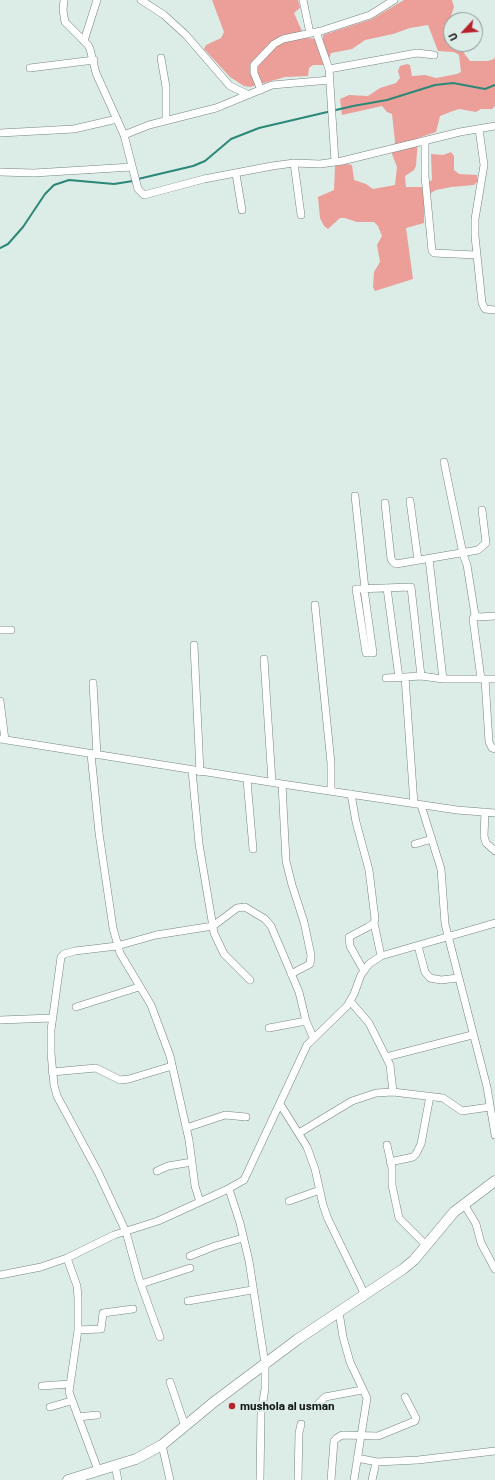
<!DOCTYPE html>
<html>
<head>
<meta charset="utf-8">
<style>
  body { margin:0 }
  #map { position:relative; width:495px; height:1480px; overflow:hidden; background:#dcece7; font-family:Barlow,sans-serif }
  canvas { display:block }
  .north { position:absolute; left:443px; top:12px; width:40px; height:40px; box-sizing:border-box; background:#dcece7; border:1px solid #8c9794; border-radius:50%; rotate:244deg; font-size:11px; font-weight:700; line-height:16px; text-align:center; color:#131817 }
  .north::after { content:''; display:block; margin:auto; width:14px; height:18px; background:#b5242a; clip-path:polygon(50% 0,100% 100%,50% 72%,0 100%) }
</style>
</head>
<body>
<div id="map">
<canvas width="495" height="1480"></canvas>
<div class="north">U</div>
</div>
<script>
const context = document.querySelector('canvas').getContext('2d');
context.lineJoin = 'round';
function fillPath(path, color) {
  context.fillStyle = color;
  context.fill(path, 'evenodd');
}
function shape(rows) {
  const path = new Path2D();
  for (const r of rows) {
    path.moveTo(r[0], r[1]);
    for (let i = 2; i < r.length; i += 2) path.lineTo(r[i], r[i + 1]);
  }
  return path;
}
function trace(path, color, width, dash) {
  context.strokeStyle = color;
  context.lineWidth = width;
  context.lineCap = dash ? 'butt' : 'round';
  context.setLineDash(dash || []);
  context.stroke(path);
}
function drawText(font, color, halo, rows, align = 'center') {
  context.font = font + ' Barlow,sans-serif';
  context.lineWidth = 4;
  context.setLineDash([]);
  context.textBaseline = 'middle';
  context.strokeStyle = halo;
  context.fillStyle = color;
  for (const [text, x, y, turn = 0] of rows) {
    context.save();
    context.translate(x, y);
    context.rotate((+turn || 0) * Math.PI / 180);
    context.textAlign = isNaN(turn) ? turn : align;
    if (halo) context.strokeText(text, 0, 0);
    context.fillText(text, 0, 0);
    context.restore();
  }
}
const green = shape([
  [212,0,298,0,300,8,294,13,305,38,323,39,323,35,372,19,404,0,452,0,454,7,449,22,451,44,463,44,464,53,470,61,488,61,494,59,495,56,495,106,492,109,481,109,476,112,459,109,453,111,440,116,436,132,418,138,416,166,414,170,405,176,406,187,422,187,432,180,431,154,443,155,451,152,454,156,454,170,459,174,477,175,478,181,474,185,451,187,436,190,424,197,424,223,406,228,413,279,375,291,373,287,374,272,380,262,377,245,382,236,378,226,374,222,357,222,345,218,340,218,328,229,324,226,320,218,318,197,334,190,335,166,346,164,352,165,354,180,366,184,373,189,395,185,397,167,392,154,395,141,392,114,387,112,382,106,342,115,340,99,349,95,368,96,380,88,396,83,400,78,398,71,400,66,407,64,410,65,412,76,425,75,436,78,457,74,461,72,459,55,454,52,438,51,428,25,410,28,393,34,365,40,352,49,331,53,329,59,323,65,313,65,309,68,308,76,285,77,250,87,244,86,230,77,204,49,206,45,221,38,224,32]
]);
const stream = shape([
  [138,179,193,166,205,161,231,139,259,128,353,106,387,100,435,85,453,83,485,89,495,85],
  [0,248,8,244,23,227,45,194,54,185,69,180,114,184,133,181]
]);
const street = shape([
  [64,0,63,10,65,22,88,45,90,49,96,73,124,135,138,189,144,195,204,179,272,166,294,163,320,164,342,161,460,132,495,126],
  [141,0,164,15,186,35,230,86,247,94],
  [303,0,310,33],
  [316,32,329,69,335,162],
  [84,41,97,0],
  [161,58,166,87,166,120],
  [30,68,94,60],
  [329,69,417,53,434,55],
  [261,90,254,73,254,65,274,44,283,39,321,31,370,15,394,0],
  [479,129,484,165,475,219,475,236,482,303,485,309,495,310],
  [0,133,74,129,117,119],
  [124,135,149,125,216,108,272,85,330,80],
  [425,141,425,176,432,251,434,253,476,255],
  [294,163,301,215],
  [0,172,34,173,132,167],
  [236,174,242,210],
  [444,462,463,554,467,565,475,615],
  [355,496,365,589],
  [410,501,418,560],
  [385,503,391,559,393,562,396,564,478,550,486,543,482,510],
  [429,559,443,679],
  [387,588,399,678],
  [364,589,373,653,366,653,356,589,411,587,421,676],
  [315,605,331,763,331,790],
  [0,630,11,630],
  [194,645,200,772],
  [264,659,272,782],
  [386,678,403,677],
  [481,679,473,619,475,615,479,617,495,616],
  [485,679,489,742,492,748,495,749],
  [93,683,97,755],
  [0,701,5,740],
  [0,739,282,784],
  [91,754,99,833,113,928,120,953,151,1005,170,1056,189,1140,195,1186,200,1202],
  [192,770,199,844,214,933,224,954,250,980],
  [247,780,253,849],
  [351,794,356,822,369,870,375,919,374,923,368,927,349,937,350,946,364,971],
  [414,804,405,677,421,676,443,679,495,679],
  [421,805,441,869,445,924,487,1087,495,1135],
  [485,812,484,836,486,843,495,851],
  [415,844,432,839],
  [374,923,381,956],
  [418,946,425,972,430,978,441,980,458,978],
  [291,974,310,964,311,955,304,922,292,885,286,861,282,784,457,810,495,813],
  [350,1001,369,1023,390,1065,393,1092,443,1098,462,1111,490,1107],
  [76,1007,139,987],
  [0,1020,52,1018],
  [269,1028,306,1021],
  [386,1057,472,1035],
  [52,1072,96,1068,120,1080,129,1079,172,1066],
  [280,1104,307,1147,315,1169,323,1205,328,1219,364,1293],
  [186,1128,225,1115,246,1117],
  [299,1133,352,1101,376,1093,393,1092],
  [387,1145,392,1168,392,1185,399,1218,427,1246],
  [390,1162,413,1157,416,1154,421,1144,430,1096],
  [157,1171,168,1166,192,1162],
  [229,1189,240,1223,249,1261,265,1364,265,1389,261,1413,260,1480],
  [289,1201,320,1190],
  [464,1204,476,1224,481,1243,495,1269],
  [190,1256,215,1246,243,1238],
  [67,1258,77,1286,78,1298,78,1330,69,1392,98,1470],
  [0,1275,41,1267,67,1258,114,1235,158,1221,226,1190,244,1180,307,1045,347,1006,354,994,361,975,369,964,381,956,495,923],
  [141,1284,190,1268],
  [188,1301,252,1290],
  [339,1312,343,1337,350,1362,367,1398,354,1480],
  [78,1330,101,1329,103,1313,133,1309],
  [160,1337,139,1279,126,1232,98,1172,57,1096,54,1085,51,1053,51,1030,61,957,64,954,75,951,117,946,156,935,213,926,237,908,245,907,265,919,271,926,299,992,306,1021,313,1037],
  [170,1382,185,1426],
  [42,1386,69,1384],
  [317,1405,325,1397,362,1390],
  [50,1407,71,1401],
  [78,1417,97,1415],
  [162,1445,170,1480],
  [357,1458,377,1462,418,1460,495,1451],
  [115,1465,118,1480],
  [298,1480,299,1433,301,1424],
  [331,1480,334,1441,337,1438,342,1435,378,1436,415,1421,416,1418,405,1397],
  [372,1480,375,1467]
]);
const secondary = shape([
  [68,1480,136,1459,162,1445,214,1402,298,1339,403,1269,414,1260,454,1212,495,1181]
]);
const markers = [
  [232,1406,4,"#b5242a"]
];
const poiNames = [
  ["mushola al usman",240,1406]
];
fillPath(green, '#ec9f99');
trace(stream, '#2c8876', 2);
trace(street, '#768480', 8);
trace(secondary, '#768480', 11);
trace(street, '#fff', 7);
trace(secondary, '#fff', 10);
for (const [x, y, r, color] of markers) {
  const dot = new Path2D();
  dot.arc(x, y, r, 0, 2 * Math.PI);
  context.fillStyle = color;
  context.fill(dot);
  trace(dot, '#dcece7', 1.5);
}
drawText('bold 12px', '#131817', '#dcece7', poiNames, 'left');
</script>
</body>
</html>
